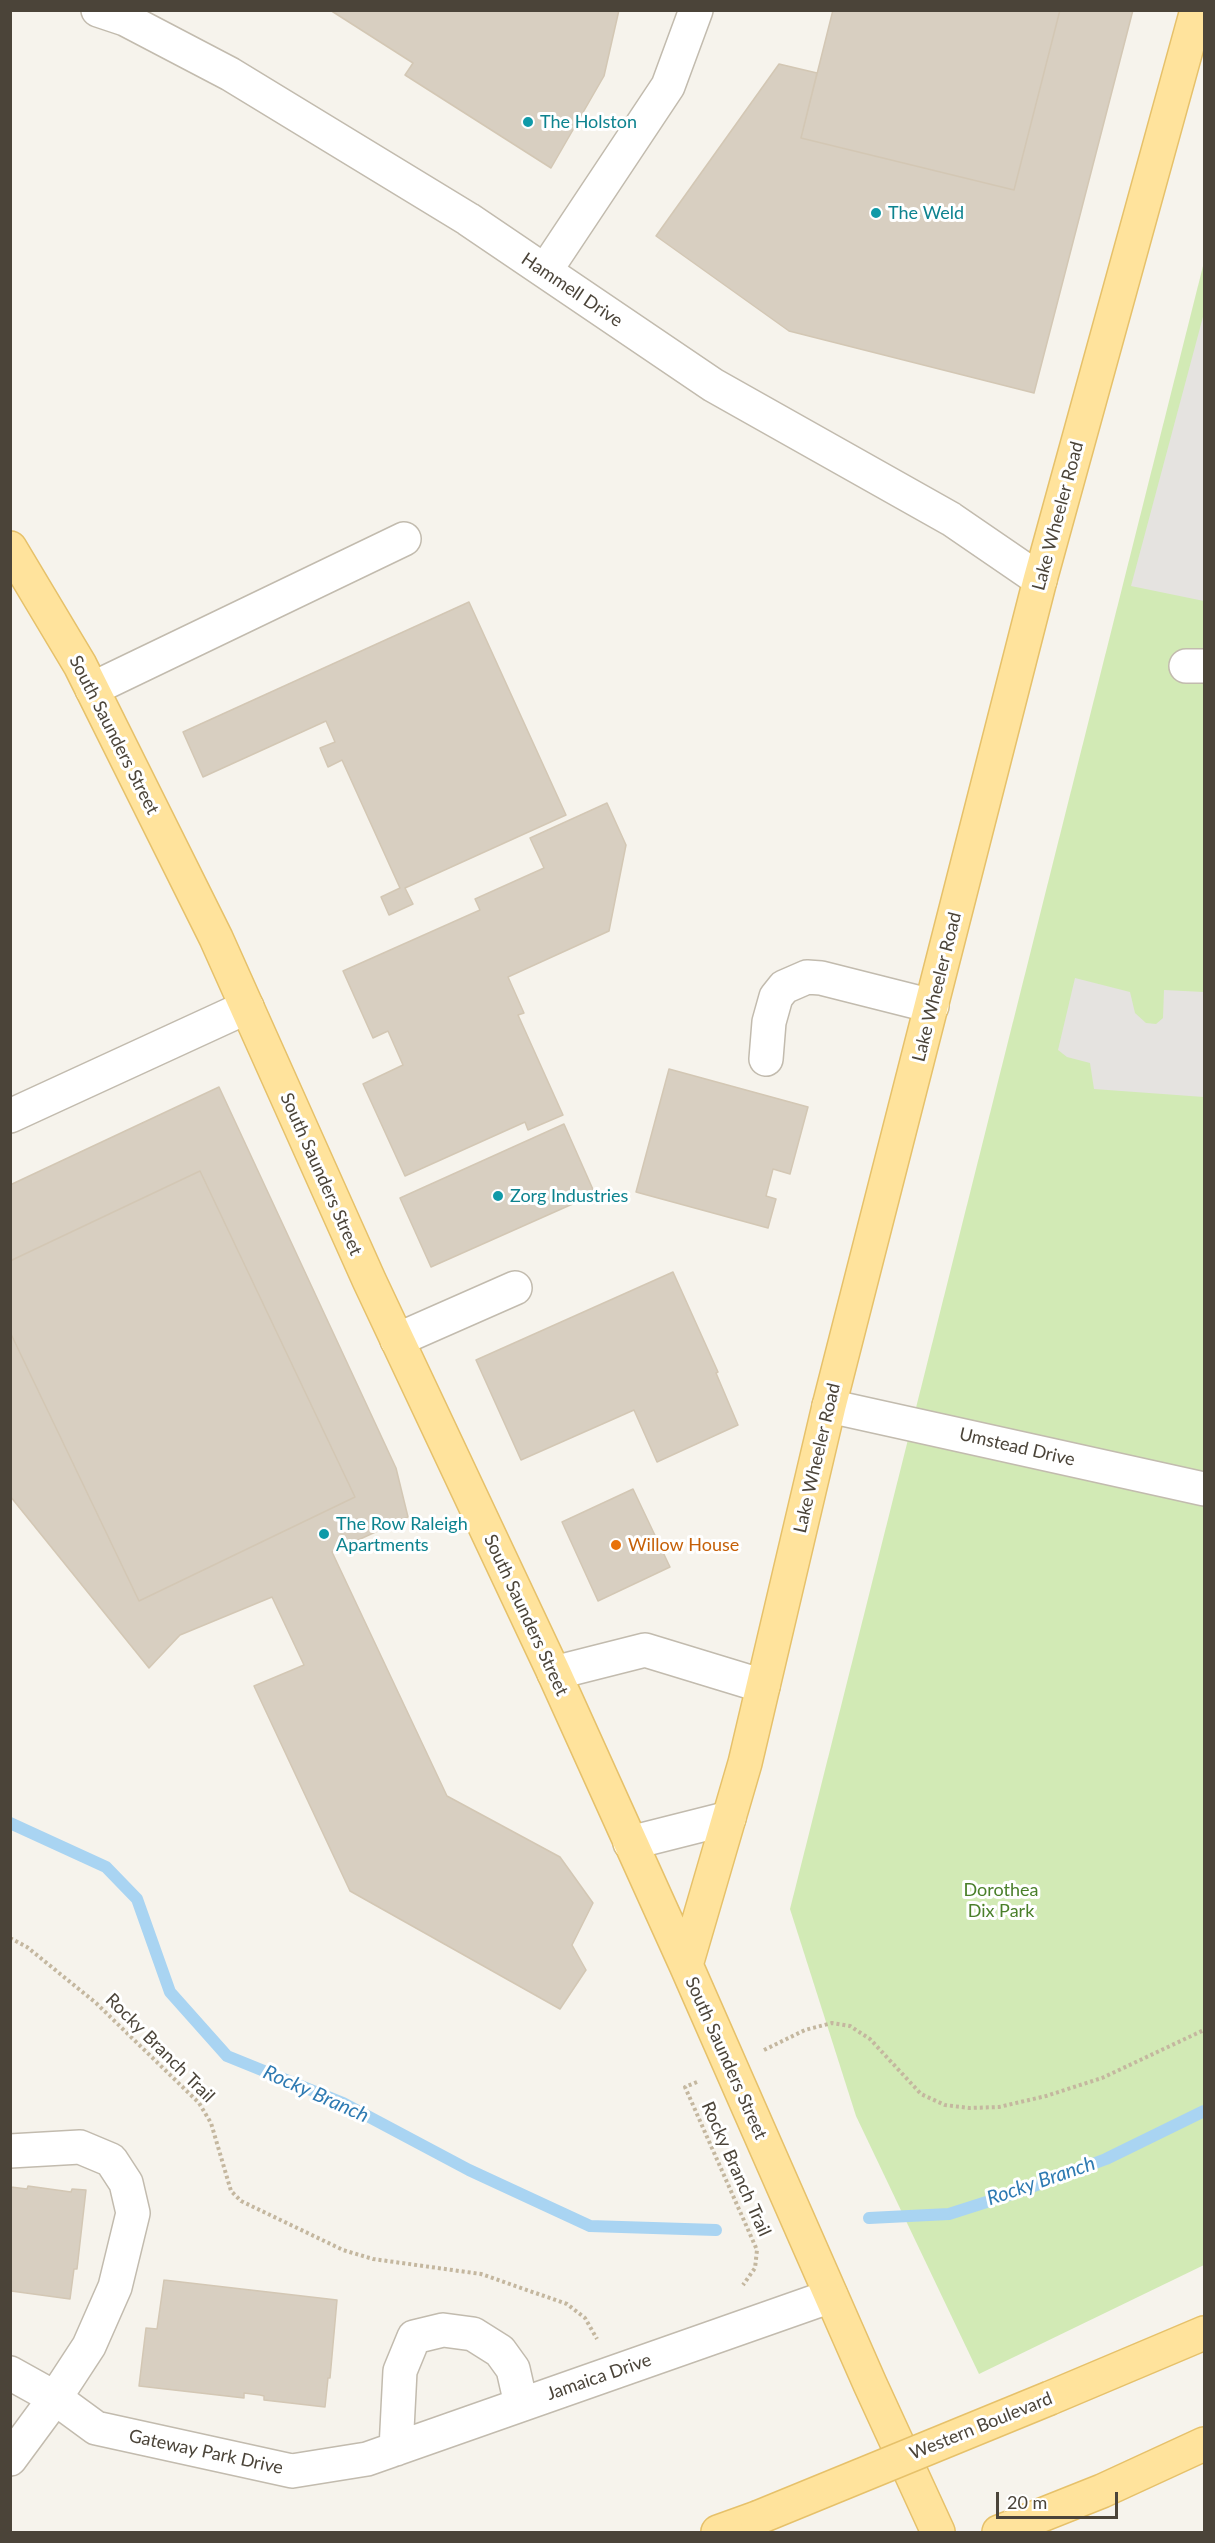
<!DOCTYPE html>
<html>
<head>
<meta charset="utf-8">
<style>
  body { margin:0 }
  #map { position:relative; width:1215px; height:2543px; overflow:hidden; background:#f6f3ec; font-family:Lato,sans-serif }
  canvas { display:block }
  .frame { position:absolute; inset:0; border:12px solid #4b4439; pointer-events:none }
  .scale { position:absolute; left:996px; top:2492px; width:122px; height:27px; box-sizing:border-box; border:3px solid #4b4439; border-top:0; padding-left:8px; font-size:18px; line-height:21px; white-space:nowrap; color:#4b4439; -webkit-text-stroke:4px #fff; paint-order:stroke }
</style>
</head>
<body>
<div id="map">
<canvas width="1215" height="2543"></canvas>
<div class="frame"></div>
<div class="scale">20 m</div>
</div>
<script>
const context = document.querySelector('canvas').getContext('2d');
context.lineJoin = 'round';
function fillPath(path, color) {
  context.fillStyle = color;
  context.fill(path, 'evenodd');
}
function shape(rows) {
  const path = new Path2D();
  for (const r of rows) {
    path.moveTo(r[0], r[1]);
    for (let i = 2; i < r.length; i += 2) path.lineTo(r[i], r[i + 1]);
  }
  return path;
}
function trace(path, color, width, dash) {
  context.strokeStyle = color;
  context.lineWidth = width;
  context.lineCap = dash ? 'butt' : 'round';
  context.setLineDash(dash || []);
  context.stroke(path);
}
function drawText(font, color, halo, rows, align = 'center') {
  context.font = font + ' Lato,sans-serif';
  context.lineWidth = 6;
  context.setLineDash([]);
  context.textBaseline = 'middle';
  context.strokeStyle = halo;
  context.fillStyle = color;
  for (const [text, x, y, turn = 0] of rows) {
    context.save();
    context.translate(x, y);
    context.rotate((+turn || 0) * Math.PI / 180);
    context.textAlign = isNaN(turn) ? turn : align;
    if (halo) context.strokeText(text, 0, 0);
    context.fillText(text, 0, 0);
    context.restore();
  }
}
const green = shape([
  [1204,262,1204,2265,979,2374,856,2116,790,1909]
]);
const parking = shape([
  [1204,313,1204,601,1131,586],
  [1075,978,1130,992,1135,1013,1146,1023,1156,1024,1163,1018,1164,990,1204,992,1204,1097,1094,1089,1090,1063,1067,1057,1058,1050]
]);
const stream = shape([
  [10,1823,106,1867,137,1899,170,1992,227,2056,343,2103,469,2170,590,2226,716,2230],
  [869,2218,949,2214,1021,2191,1106,2159,1204,2111]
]);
const building = shape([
  [330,10,619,10,604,76,551,168,405,75,413,63,330,10],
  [833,10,1060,10,1014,190,801,138,833,10],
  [1060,10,1133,10,1034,393,789,331,656,236,779,64,817,73,801,138,1014,190,1060,10],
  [469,602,566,815,405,888,413,904,389,915,381,897,400,888,342,760,328,767,320,748,335,742,326,721,203,777,183,732,469,602],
  [607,803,626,845,609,931,508,977,524,1013,518,1015,563,1115,528,1130,525,1122,405,1176,363,1084,403,1065,388,1031,373,1038,343,971,480,910,475,899,544,868,530,838,607,803],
  [669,1069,808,1107,790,1174,773,1169,766,1196,776,1199,768,1228,636,1192,669,1069],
  [219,1087,396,1468,408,1517,332,1552,447,1796,560,1857,593,1903,572,1945,586,1970,560,2009,350,1891,254,1686,304,1665,272,1597,180,1635,149,1668,10,1496,10,1332,139,1601,355,1497,200,1171,10,1261,10,1185,219,1087],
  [564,1124,595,1194,431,1267,400,1198,564,1124],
  [200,1171,355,1497,139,1601,10,1332,10,1261,200,1171],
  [673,1272,718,1372,716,1373,738,1425,657,1462,634,1410,521,1460,476,1360,673,1272],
  [633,1489,670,1567,598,1601,562,1522,633,1489],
  [10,2179,11,2187,27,2189,28,2186,71,2192,72,2189,86,2190,77,2269,74,2269,70,2299,11,2291,10,2179],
  [164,2280,337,2300,330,2378,328,2378,325,2407,264,2400,264,2396,260,2395,244,2393,244,2398,139,2386,146,2328,157,2329,164,2280]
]);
const path = shape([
  [10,1938,27,1947,96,2003,199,2103,211,2123,231,2191,241,2201,343,2250,373,2259,481,2274,567,2304,585,2318,597,2339],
  [764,2050,805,2030,832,2023,850,2026,870,2039,921,2094,945,2105,969,2108,999,2107,1046,2096,1102,2078,1204,2030],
  [697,2082,685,2087,757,2250,755,2268,743,2285]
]);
const minor = shape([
  [98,10,125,19,230,74,468,219,713,385,951,519,1040,580],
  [545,271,668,86,696,10],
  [1186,666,1204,666],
  [92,689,404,539],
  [766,1059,769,1022,776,997,784,987,807,977,821,978,932,1006],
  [10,1116,247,1007],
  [397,1340,515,1288],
  [829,1406,1204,1489],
  [554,1673,645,1650,763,1686],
  [630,1843,729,1818],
  [10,2151,80,2147,111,2160,126,2183,133,2213,115,2287,89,2346,55,2398,10,2459],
  [10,2373,55,2398,96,2428,292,2471,367,2459,831,2296],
  [396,2449,400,2371,414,2337,443,2330,473,2334,500,2351,513,2369,521,2404]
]);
const major = shape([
  [10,548,80,665,216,938,369,1280,554,1673,686,1965,870,2384,938,2532],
  [686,1965,745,1763,829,1406,1040,580,1197,10],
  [1050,2398,1204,2333],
  [718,2532,757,2518],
  [999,2532,1102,2491,1204,2444]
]);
const majorBridge = shape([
  [757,2518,1050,2398]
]);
const markers = [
  [528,122,6,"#0f9aa8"],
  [876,213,6,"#0f9aa8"],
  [498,1196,6,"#0f9aa8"],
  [324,1534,6,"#0f9aa8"],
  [616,1545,6,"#e8710a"]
];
const cultureNames = [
  ["The Holston",540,122],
  ["The Weld",888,213],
  ["Zorg Industries",510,1196],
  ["The Row Raleigh",336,1524],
  ["Apartments",336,1545]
];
const streetNames = [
  ["Hammell Drive",572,290,34],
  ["Lake Wheeler Road",1058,516,-75],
  ["South Saunders Street",114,735,63],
  ["Lake Wheeler Road",937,987,-76],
  ["South Saunders Street",321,1174,66],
  ["Umstead Drive",1017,1447,13],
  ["Lake Wheeler Road",817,1458,-77],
  ["South Saunders Street",526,1615,65],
  ["Rocky Branch Trail",160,2048,45],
  ["South Saunders Street",726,2058,66],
  ["Rocky Branch Trail",736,2169,66],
  ["Jamaica Drive",599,2377,-19],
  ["Western Boulevard",981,2426,-22],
  ["Gateway Park Drive",206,2452,12]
];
const foodNames = [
  ["Willow House",628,1545]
];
const parkNames = [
  ["Dorothea",1001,1890],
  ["Dix Park",1001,1911]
];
const waterNames = [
  ["Rocky Branch",316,2094,24],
  ["Rocky Branch",1041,2181,-19]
];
fillPath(green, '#d2eab5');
fillPath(parking, '#e5e3e0');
trace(stream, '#a9d4f2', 12);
fillPath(building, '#d8cfc1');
trace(building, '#d3c7b4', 1.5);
trace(minor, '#c2bbae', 36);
trace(major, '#e6c16a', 36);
trace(path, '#c4b79f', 4, [3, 3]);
trace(minor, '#fff', 33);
trace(major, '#ffe39c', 33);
trace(majorBridge, '#e6c16a', 36, []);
trace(majorBridge, '#ffe39c', 33);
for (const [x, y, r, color] of markers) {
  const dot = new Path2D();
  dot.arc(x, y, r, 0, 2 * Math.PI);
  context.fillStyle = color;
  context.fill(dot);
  trace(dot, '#fff', 2);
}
drawText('18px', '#0d838f', '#fff', cultureNames, 'left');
drawText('18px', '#4b4439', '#fff', streetNames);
drawText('18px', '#c56008', '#fff', foodNames, 'left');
drawText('18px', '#4a7f2a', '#fff', parkNames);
drawText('italic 20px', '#2e7ab2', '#fff', waterNames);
</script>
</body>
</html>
